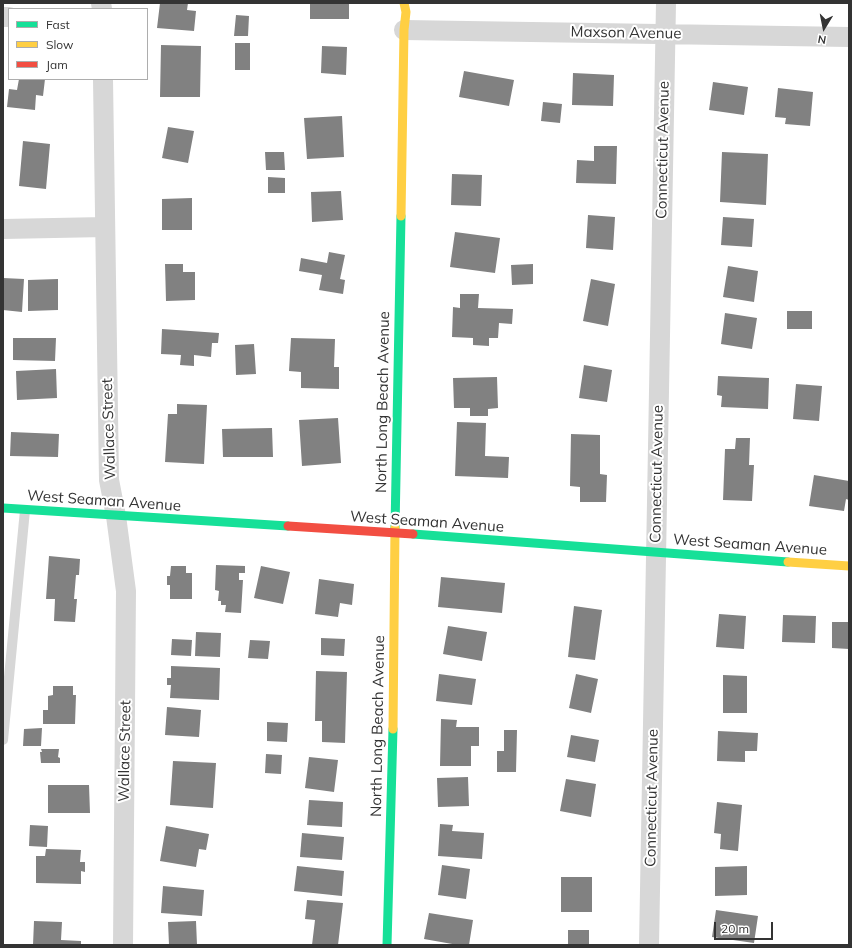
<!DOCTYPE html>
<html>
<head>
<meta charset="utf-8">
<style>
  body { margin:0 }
  #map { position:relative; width:852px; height:948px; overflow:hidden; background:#fff; font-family:Mulish,sans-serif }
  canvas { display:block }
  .frame { position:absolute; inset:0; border:4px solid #333; pointer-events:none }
  .legend { position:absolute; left:8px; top:8px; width:140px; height:72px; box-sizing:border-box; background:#fff; border:1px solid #adadad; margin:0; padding:5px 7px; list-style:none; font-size:12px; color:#333 }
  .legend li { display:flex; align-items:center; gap:8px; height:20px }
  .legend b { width:20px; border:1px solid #adadad }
  .north { position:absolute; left:804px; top:8px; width:40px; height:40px; -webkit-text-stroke:3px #fff; paint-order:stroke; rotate:190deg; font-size:11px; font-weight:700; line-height:16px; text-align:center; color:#333 }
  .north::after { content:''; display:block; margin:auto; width:14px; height:18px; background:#333; clip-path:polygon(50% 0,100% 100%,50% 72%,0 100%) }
  .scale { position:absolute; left:714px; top:922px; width:59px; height:18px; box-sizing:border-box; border:2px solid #333; border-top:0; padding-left:5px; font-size:12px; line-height:14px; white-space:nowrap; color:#333; -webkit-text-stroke:3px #fff; paint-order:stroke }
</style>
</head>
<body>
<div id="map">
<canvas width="852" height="948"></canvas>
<div class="frame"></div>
<ul class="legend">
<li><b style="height:5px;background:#16e098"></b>Fast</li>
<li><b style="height:5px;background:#ffcf43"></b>Slow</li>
<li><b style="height:5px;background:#f24e42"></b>Jam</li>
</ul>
<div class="north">N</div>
<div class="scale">20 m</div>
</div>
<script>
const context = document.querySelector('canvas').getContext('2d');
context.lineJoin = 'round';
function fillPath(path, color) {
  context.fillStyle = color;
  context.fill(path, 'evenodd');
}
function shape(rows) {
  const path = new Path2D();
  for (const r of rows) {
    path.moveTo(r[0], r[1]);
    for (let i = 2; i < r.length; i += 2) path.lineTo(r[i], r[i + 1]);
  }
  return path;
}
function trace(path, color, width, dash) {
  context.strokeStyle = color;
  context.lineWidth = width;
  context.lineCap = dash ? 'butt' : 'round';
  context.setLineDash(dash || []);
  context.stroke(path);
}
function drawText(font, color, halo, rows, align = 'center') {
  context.font = font + ' Mulish,sans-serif';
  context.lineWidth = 4;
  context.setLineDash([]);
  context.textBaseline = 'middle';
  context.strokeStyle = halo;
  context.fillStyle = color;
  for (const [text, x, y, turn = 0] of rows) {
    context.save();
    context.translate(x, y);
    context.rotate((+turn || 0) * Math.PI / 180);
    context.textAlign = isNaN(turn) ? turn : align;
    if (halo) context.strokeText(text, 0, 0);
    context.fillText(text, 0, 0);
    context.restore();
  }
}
const building = shape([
  [160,3,188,3,187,10,196,11,194,31,157,28],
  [310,3,349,3,349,19,310,19],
  [236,15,249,16,248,36,234,36],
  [235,43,250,43,250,70,235,70],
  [161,45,201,46,200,97,160,97],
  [322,46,347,47,346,75,321,73],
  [464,71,514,80,509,106,459,97],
  [573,73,614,75,613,106,572,105],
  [19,79,45,79,43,96,36,95,35,110,7,107,9,89,17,90],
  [713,82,748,87,744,115,709,110],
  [778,88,813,92,810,126,785,124,786,118,775,117],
  [543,102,562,104,560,123,541,121],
  [342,116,344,157,307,159,304,118],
  [168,127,194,131,188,163,162,158],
  [23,141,50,144,46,189,19,186],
  [594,146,617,146,616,184,576,183,577,160,594,161],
  [265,152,284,152,285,170,266,170],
  [722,152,768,154,766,205,720,202],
  [452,174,482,175,481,206,451,205],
  [268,177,285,178,285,193,268,193],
  [341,191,343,220,312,222,311,192],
  [192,198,192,230,162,230,162,199],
  [588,215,615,217,613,250,586,248],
  [723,217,754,219,752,247,721,245],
  [455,232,500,238,495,273,450,267],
  [329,252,345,255,340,279,345,280,343,294,319,290,322,275,299,271,301,258,327,263],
  [165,264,183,264,183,272,195,272,195,300,166,301],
  [533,264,533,284,512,285,511,265],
  [728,266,758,271,754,302,723,297],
  [3,278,24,279,22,312,3,310],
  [58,279,58,310,28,311,28,280],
  [591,279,615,284,608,326,583,321],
  [460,294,479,294,478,308,513,309,512,324,499,323,498,338,489,338,489,346,473,345,473,338,452,337,453,307,460,308],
  [787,311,812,311,812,329,787,329],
  [725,313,757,318,752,349,721,344],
  [162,329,219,333,218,343,212,343,211,357,194,355,194,366,180,365,181,355,161,354],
  [13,338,56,338,55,361,13,360],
  [291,338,335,339,334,367,339,367,339,389,301,388,301,372,289,371],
  [254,344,256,374,236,375,235,345],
  [584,365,612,370,607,402,579,398],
  [56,369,57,398,17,400,16,371],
  [718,376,769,378,768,409,721,407,722,396,717,395],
  [497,377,498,408,488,409,488,416,470,416,470,408,454,408,453,378],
  [796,384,822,386,819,421,793,419],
  [177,404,207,405,204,464,165,462,168,414,177,414],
  [338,418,341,463,302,466,299,420],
  [457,422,486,423,485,456,509,457,508,478,455,476],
  [272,428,273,457,223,457,222,429],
  [11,432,59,434,58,457,10,456],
  [571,434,600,435,600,474,607,475,606,502,580,502,580,487,570,486],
  [736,438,750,438,749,465,754,465,752,501,723,500,725,449,735,449],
  [814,475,849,481,849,500,846,499,844,511,809,506],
  [49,556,80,559,79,575,76,575,74,599,77,599,75,622,54,621,55,599,46,599],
  [216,565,245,566,245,573,239,573,239,580,243,580,241,613,225,612,226,605,221,605,221,601,218,601,219,591,215,590],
  [171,566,186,566,186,573,192,573,192,599,170,599,170,585,167,585,167,576,170,576],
  [261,566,290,572,283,604,254,598],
  [441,577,505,583,502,613,438,607],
  [319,579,354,584,352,605,340,603,338,617,315,614],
  [574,606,602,610,595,660,568,657],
  [719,614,746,616,744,649,716,647],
  [783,615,816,616,815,643,782,642],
  [832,622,849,622,849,649,832,648],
  [448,626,487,632,482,661,443,654],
  [196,632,221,633,220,657,195,656],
  [321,638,345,639,344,656,321,655],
  [172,639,192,640,191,656,171,655],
  [250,640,270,641,268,659,248,658],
  [171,666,220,668,219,700,170,698,171,685,167,685,167,678,171,678],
  [316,671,347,672,345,743,322,742,322,721,315,721],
  [439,674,476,679,472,705,436,701],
  [576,674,598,679,591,713,569,708],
  [723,675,747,676,747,713,723,713],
  [53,686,73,686,73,695,76,695,75,724,43,724,43,710,48,710,48,696,53,695],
  [167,707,201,710,199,737,165,735],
  [441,719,457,720,456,727,479,727,479,746,471,746,471,766,440,766],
  [267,722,288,723,287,742,267,741],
  [42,728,41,746,23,746,24,729],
  [504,730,517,730,516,772,497,772,497,751,504,751],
  [718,731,758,733,757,751,745,751,745,762,717,761],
  [571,735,599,740,595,762,567,757],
  [41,749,59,749,58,757,60,758,60,763,41,763,40,752,42,752],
  [266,754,282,755,281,774,265,773],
  [309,757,338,760,334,792,305,788],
  [173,761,216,763,213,808,170,805],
  [468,777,469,806,438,807,437,778],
  [566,779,596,784,591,817,560,811],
  [48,785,89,785,90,813,48,813],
  [309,800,343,802,342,827,307,825],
  [717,802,742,805,738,851,720,849,721,834,714,833],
  [440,824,453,825,452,831,484,833,482,859,438,856],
  [30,825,48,826,47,847,29,846],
  [166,826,209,834,206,850,199,849,196,867,160,861],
  [302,833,344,837,342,860,300,857],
  [46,849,81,850,80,862,85,862,85,872,81,871,81,884,36,883,36,856,45,856],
  [442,865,470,869,466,899,438,895],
  [297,866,344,871,342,896,294,891],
  [747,866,747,895,715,896,715,867],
  [561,877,592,877,592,912,561,912],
  [163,886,204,890,202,916,161,913],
  [307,900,343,903,338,945,312,945,315,920,305,919],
  [716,910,758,916,754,943,712,937],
  [429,913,473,920,469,945,458,945,424,939],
  [34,921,62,922,61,940,81,941,81,945,33,945],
  [196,921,197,945,169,945,168,922],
  [568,930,589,930,589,945,568,945]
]);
const lane = shape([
  [3,740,25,510]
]);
const street = shape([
  [101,3,102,9],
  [3,17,9,17],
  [404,30,849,37],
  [103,79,109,480,116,516,126,591,123,945],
  [3,229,105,227],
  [649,945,666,3]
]);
const fast = shape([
  [3,508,288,526],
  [395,528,401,216],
  [413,534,788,562],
  [387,945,393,729]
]);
const slow = shape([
  [401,216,404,30,406,12,404,3],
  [788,562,849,566],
  [393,729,395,528]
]);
const jam = shape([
  [288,526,413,534]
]);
const streetNames = [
  ["Maxson Avenue",626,33,1],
  ["Connecticut Avenue",663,150,-89],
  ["North Long Beach Avenue",383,402,-89],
  ["Wallace Street",109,429,-92],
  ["Connecticut Avenue",657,474,-89],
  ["West Seaman Avenue",104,501,4],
  ["West Seaman Avenue",427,522,4],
  ["West Seaman Avenue",750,545,4],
  ["North Long Beach Avenue",378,726,-89],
  ["Wallace Street",125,751,-89],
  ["Connecticut Avenue",652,798,-89]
];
fillPath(building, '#818181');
trace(lane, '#d7d7d7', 10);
trace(street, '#d7d7d7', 20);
trace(fast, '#16e098', 9);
trace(slow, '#ffcf43', 9);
trace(jam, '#f24e42', 9);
drawText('15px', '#333', '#fff', streetNames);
</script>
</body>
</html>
